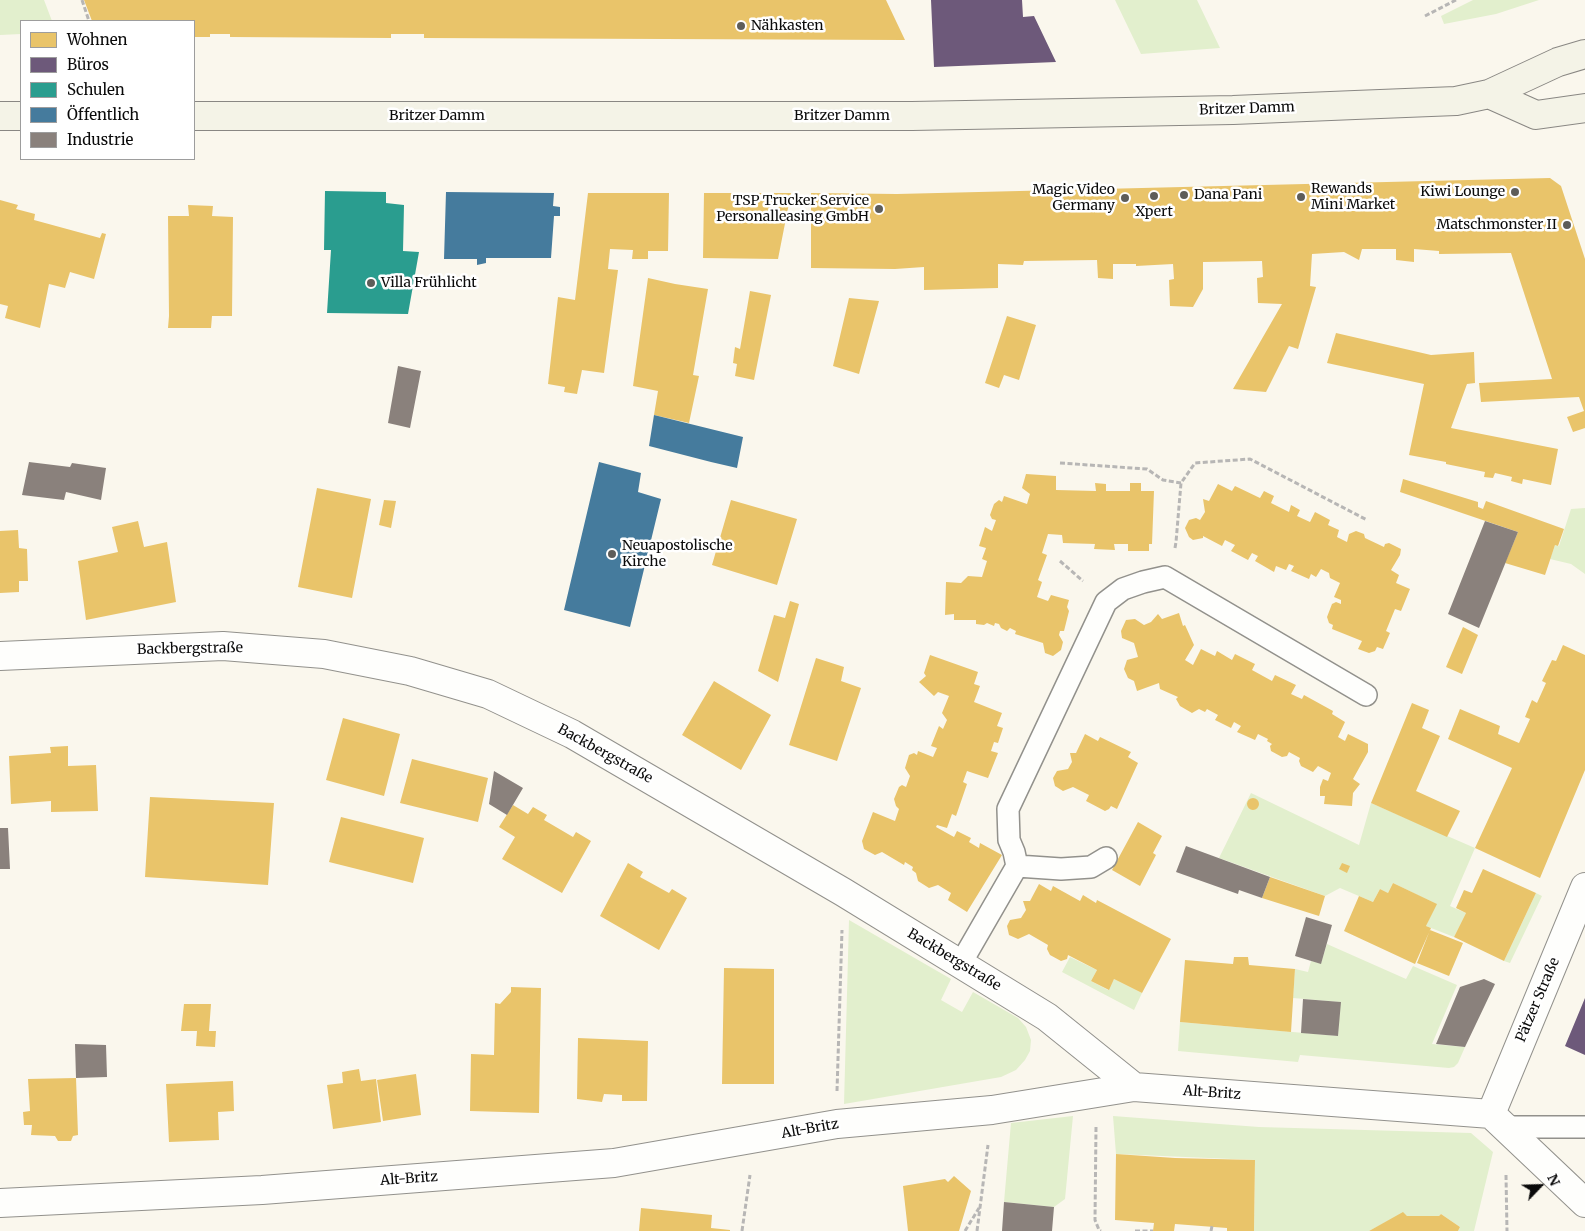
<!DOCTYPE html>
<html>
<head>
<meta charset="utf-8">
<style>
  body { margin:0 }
  #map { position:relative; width:1585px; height:1231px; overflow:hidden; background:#faf7ed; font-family:Merriweather,serif }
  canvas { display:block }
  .legend { position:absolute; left:20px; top:20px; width:175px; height:140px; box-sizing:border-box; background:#fff; border:1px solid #9d9d9d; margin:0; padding:6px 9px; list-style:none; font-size:15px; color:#0a0a0a }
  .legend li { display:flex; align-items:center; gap:10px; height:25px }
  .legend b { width:25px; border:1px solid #9d9d9d }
  .north { position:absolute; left:1515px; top:1161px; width:50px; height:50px; -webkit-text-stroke:4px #fff; paint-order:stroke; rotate:66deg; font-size:14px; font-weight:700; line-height:20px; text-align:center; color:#0a0a0a }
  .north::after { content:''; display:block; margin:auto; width:18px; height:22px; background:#0a0a0a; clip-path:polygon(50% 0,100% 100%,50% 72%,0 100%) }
</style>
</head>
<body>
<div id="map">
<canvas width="1585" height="1231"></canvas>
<ul class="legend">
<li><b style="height:14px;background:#e9c46a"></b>Wohnen</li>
<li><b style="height:14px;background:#6d597a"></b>Büros</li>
<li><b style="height:14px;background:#2a9d8f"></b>Schulen</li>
<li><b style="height:14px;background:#457b9d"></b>Öffentlich</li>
<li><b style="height:14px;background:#8a817c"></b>Industrie</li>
</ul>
<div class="north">N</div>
</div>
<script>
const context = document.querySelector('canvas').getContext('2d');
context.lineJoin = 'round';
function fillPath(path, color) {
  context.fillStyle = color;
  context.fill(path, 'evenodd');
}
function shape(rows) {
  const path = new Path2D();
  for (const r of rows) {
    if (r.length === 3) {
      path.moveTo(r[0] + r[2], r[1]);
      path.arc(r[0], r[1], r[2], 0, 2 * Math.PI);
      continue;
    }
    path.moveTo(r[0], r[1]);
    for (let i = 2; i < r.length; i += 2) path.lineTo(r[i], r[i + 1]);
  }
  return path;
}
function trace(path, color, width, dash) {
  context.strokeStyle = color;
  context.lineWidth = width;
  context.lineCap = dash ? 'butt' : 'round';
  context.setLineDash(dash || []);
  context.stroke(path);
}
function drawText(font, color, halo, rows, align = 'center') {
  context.font = font + ' Merriweather,serif';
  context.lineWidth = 5;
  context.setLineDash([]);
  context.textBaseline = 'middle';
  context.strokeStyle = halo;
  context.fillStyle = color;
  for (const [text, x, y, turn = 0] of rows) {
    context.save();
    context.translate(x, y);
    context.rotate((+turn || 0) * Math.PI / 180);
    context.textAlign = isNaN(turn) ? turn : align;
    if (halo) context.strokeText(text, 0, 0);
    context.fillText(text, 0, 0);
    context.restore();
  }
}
const green = shape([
  [0,0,44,0,52,21,21,21,21,34,0,35],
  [1115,0,1197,0,1220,48,1141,54],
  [1473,0,1539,0,1496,14,1444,24,1441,16],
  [1585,508,1585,574,1571,564,1550,559,1555,545,1559,546,1571,509],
  [1251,793,1359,845,1371,803,1475,848,1450,906,1466,913,1454,937,1426,926,1436,904,1393,883,1388,893,1380,889,1373,902,1340,888,1325,896,1219,858],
  [1536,893,1542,896,1510,963,1504,961],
  [849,920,951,979,941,1000,962,1012,973,992,1018,1018,1026,1027,1031,1040,1030,1051,1025,1060,1016,1070,1001,1077,844,1104],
  [1327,944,1406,979,1413,966,1457,985,1432,1044,1465,1047,1458,1063,1454,1067,1449,1068,1300,1055,1298,1062,1178,1051,1180,1022,1338,1036,1340,1002,1293,998,1295,969,1308,972,1311,961,1321,963],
  [1070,957,1097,970,1091,981,1108,990,1114,979,1142,993,1134,1010,1062,972],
  [1073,1116,1065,1199,1054,1207,1004,1202,1011,1123],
  [1113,1116,1259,1127,1471,1133,1493,1152,1474,1231,1458,1231,1460,1227,1441,1214,1439,1216,1407,1216,1403,1213,1369,1231,1254,1231,1255,1160,1116,1154]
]);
const homes = shape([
  [84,0,886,0,905,40,424,38,424,34,391,34,391,38,230,37,230,34,210,34,210,37,194,37,194,21,92,21],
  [1550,178,1561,186,1585,259,1585,428,1573,432,1567,417,1584,411,1579,397,1481,402,1479,383,1552,379,1511,253,1439,254,1439,251,1414,249,1414,262,1396,260,1396,249,1362,249,1359,260,1344,252,1312,254,1310,286,1316,287,1298,349,1289,346,1266,392,1233,389,1282,304,1258,303,1257,278,1263,277,1262,261,1203,262,1203,289,1193,307,1170,306,1169,280,1174,279,1173,264,1136,266,1136,264,1113,264,1113,279,1098,278,1097,260,1024,261,1023,265,998,264,998,288,924,290,924,267,895,269,811,268,811,193,897,194],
  [588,193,669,193,668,251,648,251,648,259,632,259,633,250,610,249,608,269,618,270,604,373,582,370,577,394,564,392,565,387,548,384,558,297,575,300],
  [704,193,791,193,778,259,703,258],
  [0,200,18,205,16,209,35,214,34,220,100,238,102,233,106,234,94,279,70,272,65,288,49,284,40,328,5,318,8,306,0,304],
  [188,205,213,206,212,216,233,217,232,316,212,316,211,328,168,328,169,316,168,216,189,216],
  [648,278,675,284,708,289,693,375,699,376,689,423,654,415,658,391,633,386],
  [750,291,771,295,754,380,735,376,737,364,733,363,735,347,740,349],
  [849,298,879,301,859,374,833,366],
  [1007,316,1036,325,1019,380,1004,375,999,388,985,383],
  [1336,333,1431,355,1474,352,1475,383,1467,384,1451,428,1558,449,1551,485,1523,479,1522,484,1511,481,1512,477,1495,473,1493,478,1484,477,1485,472,1446,464,1446,462,1409,455,1424,384,1327,363],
  [1026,474,1056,476,1056,490,1096,491,1095,483,1106,484,1106,491,1130,491,1130,483,1141,483,1141,491,1154,491,1152,544,1149,544,1149,551,1128,551,1128,544,1114,544,1115,550,1094,549,1095,544,1063,543,1062,535,1048,534,1042,553,1047,555,1038,580,1042,582,1037,597,1048,601,1051,595,1069,600,1067,607,1069,611,1064,631,1060,631,1059,635,1063,642,1061,650,1053,656,1045,653,1043,643,1015,634,1016,631,1010,628,1007,631,1001,628,999,624,995,623,994,626,987,623,984,625,976,624,976,620,954,620,954,614,945,615,946,582,961,583,968,576,982,577,987,561,982,559,986,548,979,546,985,527,992,531,996,520,992,519,990,515,994,504,999,500,1002,502,1004,496,1027,504,1030,494,1022,488],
  [1403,479,1478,502,1478,507,1483,509,1486,501,1564,529,1558,546,1555,545,1545,575,1505,563,1518,532,1400,492],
  [1218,484,1232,491,1235,486,1260,498,1264,491,1274,496,1271,503,1289,512,1291,505,1300,510,1297,516,1310,522,1315,512,1330,520,1328,525,1339,530,1337,537,1347,542,1349,534,1356,531,1364,534,1365,538,1384,547,1385,544,1389,543,1401,549,1400,555,1391,570,1399,575,1396,583,1410,589,1401,611,1395,609,1386,631,1390,633,1383,649,1377,647,1375,651,1369,653,1358,649,1362,641,1332,629,1333,625,1329,623,1327,617,1332,604,1336,602,1341,604,1341,600,1334,597,1340,583,1330,578,1329,573,1321,569,1316,577,1311,574,1309,579,1291,571,1294,566,1289,564,1286,570,1276,566,1274,572,1255,561,1258,556,1252,553,1248,560,1231,551,1235,545,1225,540,1222,546,1203,536,1203,538,1193,540,1189,537,1185,528,1189,520,1196,518,1200,520,1205,512,1203,499,1209,501],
  [317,488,371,499,352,598,298,587],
  [384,500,396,501,391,528,379,525],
  [731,500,797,519,777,585,712,565],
  [138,521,144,547,167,542,176,602,86,620,78,561,118,552,112,527],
  [18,530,19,548,27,549,28,581,19,581,19,592,0,593,0,531],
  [790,601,799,604,778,682,758,671,774,615,785,618],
  [1179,613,1183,626,1185,625,1194,645,1185,660,1193,665,1201,649,1215,656,1217,651,1232,660,1235,654,1255,664,1252,670,1272,681,1275,675,1296,685,1291,694,1302,699,1304,695,1333,711,1332,714,1345,722,1338,737,1345,741,1348,734,1368,744,1368,752,1353,779,1360,784,1353,793,1352,806,1324,804,1325,796,1320,796,1320,787,1323,779,1328,781,1331,773,1318,766,1313,772,1301,766,1299,761,1300,758,1289,752,1287,756,1282,757,1271,751,1270,746,1272,744,1267,741,1268,739,1258,734,1255,740,1237,732,1241,726,1234,722,1231,728,1215,720,1218,715,1207,709,1205,712,1199,709,1192,713,1180,706,1176,699,1178,697,1160,689,1159,683,1137,691,1134,681,1128,678,1124,669,1127,660,1138,657,1134,643,1122,638,1121,631,1126,620,1135,619,1144,625,1151,622,1158,614,1162,619],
  [1463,627,1478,635,1462,674,1446,667],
  [1563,645,1585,655,1585,770,1540,878,1475,848,1512,768,1448,739,1460,709,1500,726,1498,734,1519,743,1530,719,1525,717,1532,700,1537,703,1546,683,1542,681,1552,660,1556,661],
  [930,655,978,672,974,684,980,686,974,702,1002,713,997,726,1003,728,998,743,994,742,991,751,998,753,988,778,967,771,963,782,967,784,956,816,952,814,947,828,937,825,936,827,954,837,957,831,971,838,969,842,979,848,980,843,1002,855,967,912,948,900,951,893,938,885,929,888,918,881,916,873,912,870,913,867,905,862,904,865,882,852,875,855,864,849,862,841,873,812,895,821,899,809,896,806,894,799,899,787,902,785,906,787,910,776,905,768,909,755,914,753,917,755,918,751,933,757,937,748,931,746,939,726,943,729,947,720,942,713,949,696,938,692,934,696,919,682,926,676,924,673],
  [816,658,844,667,841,681,861,688,837,761,789,745],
  [714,681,771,715,741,770,682,735],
  [1412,703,1429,710,1422,728,1440,736,1416,791,1460,811,1447,837,1371,803],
  [343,718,400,734,384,796,326,780],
  [1085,734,1098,741,1100,737,1131,752,1128,757,1138,763,1117,809,1111,806,1109,809,1105,811,1086,801,1089,795,1073,787,1063,791,1055,786,1053,778,1057,771,1068,769,1072,762,1070,753,1076,753],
  [68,746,68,766,96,765,98,811,51,812,51,801,11,804,9,756,51,753,50,747],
  [412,759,488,778,478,822,400,803],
  [150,797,274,803,268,885,145,877],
  [1253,804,6],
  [513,805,528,814,533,807,547,815,544,820,573,837,576,832,591,841,562,893,502,859,515,837,499,827],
  [341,817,424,838,413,883,329,862],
  [1138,822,1162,836,1153,853,1156,855,1140,886,1112,870],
  [628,863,643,872,640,877,669,893,672,889,687,898,659,950,600,916],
  [1342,863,1350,866,1347,873,1339,869],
  [1483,869,1536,893,1504,961,1454,937,1466,913,1456,908,1464,890,1472,893],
  [1270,877,1325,896,1319,916,1262,898],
  [1393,883,1437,904,1426,926,1431,928,1415,964,1344,931,1359,896,1373,902,1380,889,1388,893],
  [1039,884,1051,891,1053,886,1080,901,1083,895,1096,903,1097,900,1171,939,1142,993,1114,979,1109,990,1091,981,1097,970,1068,955,1067,959,1061,961,1050,955,1047,949,1048,945,1029,934,1018,939,1009,935,1007,926,1010,920,1021,918,1026,910,1023,901,1030,901],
  [1430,930,1463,943,1449,976,1417,963],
  [1234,957,1248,957,1249,965,1295,969,1291,1032,1180,1022,1185,960,1233,964],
  [724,968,774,969,774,1084,722,1084],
  [511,987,541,988,539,1113,470,1111,471,1054,494,1055,495,1003,500,1004,511,992],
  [184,1004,211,1004,209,1031,216,1031,215,1047,196,1046,197,1031,181,1031],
  [578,1038,648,1041,647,1101,622,1101,622,1095,604,1094,602,1102,577,1099],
  [359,1069,361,1081,376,1079,381,1122,333,1129,327,1085,343,1083,342,1072],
  [416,1074,421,1115,383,1121,377,1080],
  [76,1078,78,1135,73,1136,71,1141,58,1141,55,1136,31,1135,32,1125,24,1125,23,1112,30,1111,28,1079],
  [233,1081,234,1111,218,1112,219,1140,169,1142,166,1084],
  [1116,1154,1175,1158,1255,1160,1254,1231,1227,1231,1227,1228,1175,1224,1174,1231,1153,1231,1154,1223,1115,1220],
  [954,1176,971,1191,959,1231,908,1231,903,1186,945,1179,948,1182],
  [641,1208,712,1215,711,1228,730,1230,730,1231,639,1231],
  [1403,1212,1407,1216,1439,1216,1441,1214,1460,1227,1458,1231,1369,1231]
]);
const offices = shape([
  [931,0,1022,0,1023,17,1034,16,1056,62,934,67],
  [1585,998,1585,1055,1565,1046]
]);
const schools = shape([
  [325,191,386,192,386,203,404,205,403,251,419,252,408,314,327,313,331,250,324,250]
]);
const public = shape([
  [446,192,554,193,553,206,560,207,560,216,554,216,551,258,486,258,486,263,477,265,477,259,444,259],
  [654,415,743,437,737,468,711,462,649,446],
  [599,462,641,473,638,492,661,499,630,627,564,610]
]);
const industry = shape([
  [398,366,421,371,410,428,388,423],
  [29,462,70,467,72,463,106,468,101,500,66,492,64,500,22,495],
  [1485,521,1518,532,1479,628,1448,614],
  [494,771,523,788,507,815,489,804],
  [0,828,8,828,10,869,0,869],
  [1186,846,1270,877,1262,898,1239,890,1238,894,1176,872],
  [1306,917,1332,925,1321,964,1295,956],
  [1484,979,1495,984,1465,1047,1436,1044,1460,987],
  [1303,999,1341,1002,1338,1036,1301,1033],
  [75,1044,106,1045,107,1077,76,1078],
  [1004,1202,1054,1207,1052,1231,1002,1231]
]);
const path = shape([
  [82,0,89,21],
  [1425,16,1456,0],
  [1060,463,1147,469,1163,480,1181,483],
  [1175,548,1176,542,1181,483,1195,463,1250,459,1367,520],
  [1060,561,1083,581],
  [837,1091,842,930],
  [1096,1127,1095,1220,1099,1230,1101,1231],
  [1506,1175,1507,1231],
  [742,1231,750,1175],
  [965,1231,979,1208],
  [977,1231,988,1145],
  [1135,1231,1153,1231],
  [1211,1231,1212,1226]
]);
const lane = shape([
  [1017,866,1061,869,1091,867,1106,858],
  [961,963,1017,866,1014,852,1009,840,1008,809,1106,602,1123,589,1143,582,1165,577,1366,695],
  [1505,1127,1585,1127]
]);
const street = shape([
  [0,656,223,646,324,654,410,671,488,694,572,734,843,892,1047,1017,1134,1087],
  [1491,1114,1585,887],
  [0,1203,262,1190,614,1163,837,1124,992,1110,1134,1087,1491,1114,1585,1203]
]);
const secondary = shape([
  [1489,94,1536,115,1585,108],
  [0,116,21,116],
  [194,116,912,116,1233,110,1355,105,1456,101,1489,94,1558,62,1585,54]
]);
const markers = [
  [741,26,5,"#5e5d59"],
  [1515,192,5,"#5e5d59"],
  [1184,195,5,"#5e5d59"],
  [1154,196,5,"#5e5d59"],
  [1301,197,5,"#5e5d59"],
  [1125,198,5,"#5e5d59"],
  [879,209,5,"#5e5d59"],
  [1567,225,5,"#5e5d59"],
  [371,283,5,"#5e5d59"],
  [612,554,5,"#5e5d59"]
];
const poiNames = [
  ["Nähkasten",751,26],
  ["Rewands",1311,189],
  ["Mini Market",1311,205],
  ["Magic Video",1115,190,"right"],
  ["Germany",1115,206,"right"],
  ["Kiwi Lounge",1505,192,"right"],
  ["Dana Pani",1194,195],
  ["TSP Trucker Service",869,201,"right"],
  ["Personalleasing GmbH",869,217,"right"],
  ["Xpert",1154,212,"center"],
  ["Matschmonster II",1557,225,"right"],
  ["Villa Frühlicht",381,283],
  ["Neuapostolische",622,546],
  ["Kirche",622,562]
];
const streetNames = [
  ["Britzer Damm",1247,109,-2],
  ["Britzer Damm",437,116],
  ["Britzer Damm",842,116],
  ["Backbergstraße",190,649,-1],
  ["Backbergstraße",605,754,29],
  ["Backbergstraße",954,960,31],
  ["Pätzer Straße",1538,1000,-67],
  ["Alt-Britz",1212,1093,4],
  ["Alt-Britz",810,1129,-10],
  ["Alt-Britz",409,1179,-4]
];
fillPath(green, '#e2efcd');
fillPath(homes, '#e9c46a');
fillPath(offices, '#6d597a');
fillPath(schools, '#2a9d8f');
fillPath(public, '#457b9d');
fillPath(industry, '#8a817c');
trace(lane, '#92918c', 24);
trace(street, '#92918c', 30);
trace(secondary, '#898783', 30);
trace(path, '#b7b6b5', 3, [5, 2.5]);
trace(lane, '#fefefc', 21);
trace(street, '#fefefc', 28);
trace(secondary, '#f4f3e7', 28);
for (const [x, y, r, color] of markers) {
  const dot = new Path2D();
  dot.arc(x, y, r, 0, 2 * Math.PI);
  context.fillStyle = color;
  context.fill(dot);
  trace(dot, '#fff', 2);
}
drawText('14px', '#0a0a0a', '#fff', poiNames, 'left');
drawText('14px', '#0a0a0a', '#fff', streetNames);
</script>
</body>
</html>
